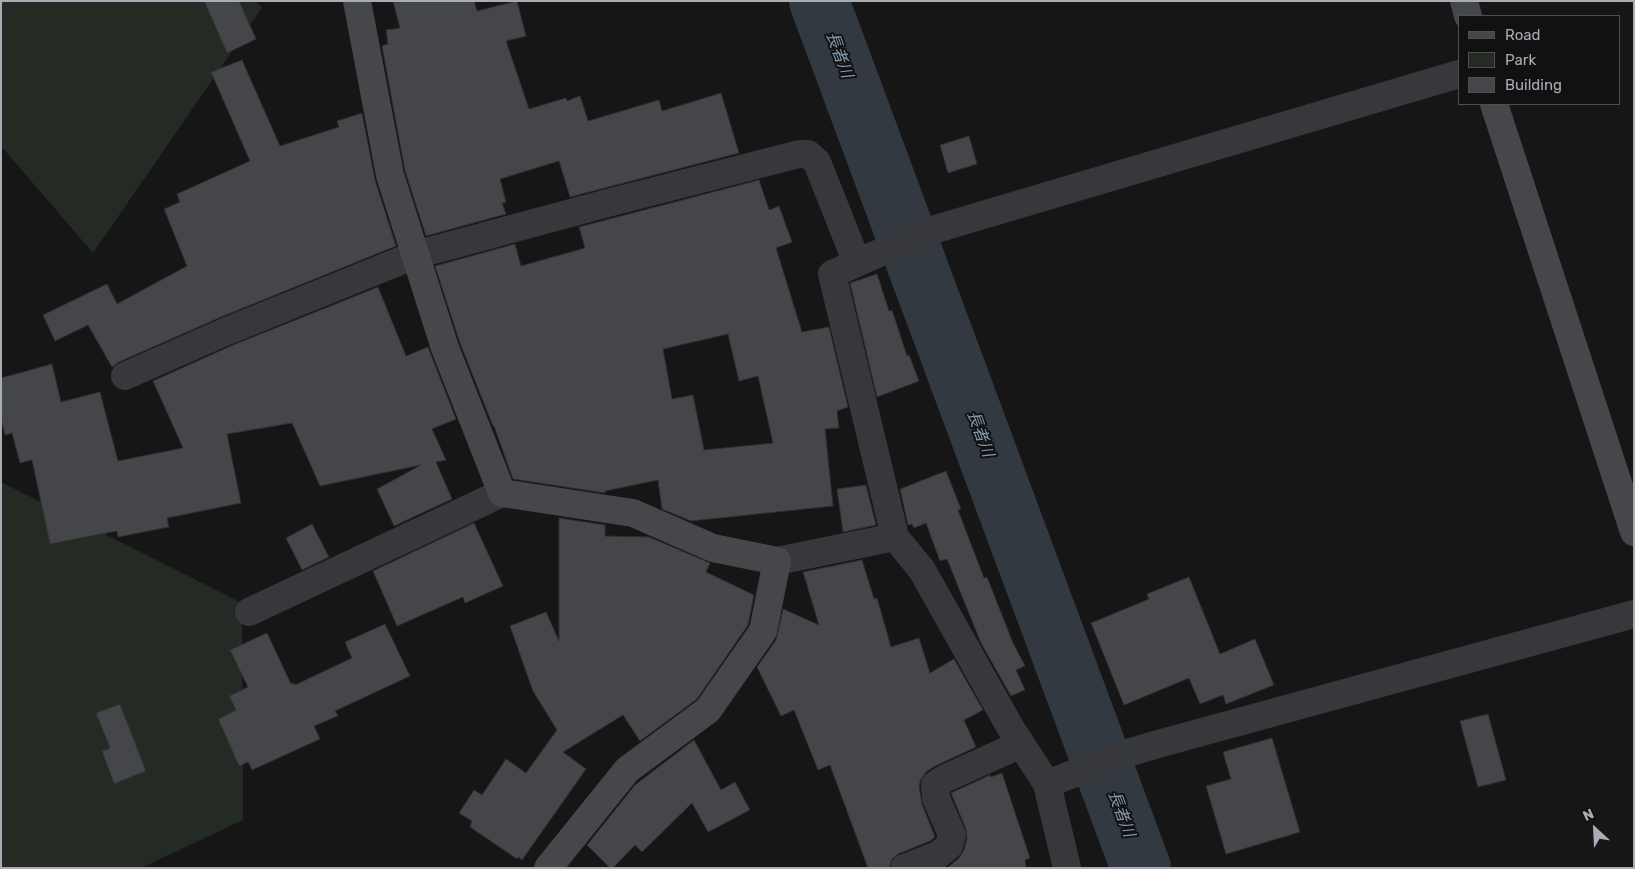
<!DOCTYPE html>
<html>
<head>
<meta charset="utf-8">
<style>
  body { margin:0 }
  #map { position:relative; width:1635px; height:869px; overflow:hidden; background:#161617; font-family:Rubik,sans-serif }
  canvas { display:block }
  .frame { position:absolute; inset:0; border:2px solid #a9acb5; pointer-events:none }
  .legend { position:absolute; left:1458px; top:15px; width:162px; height:90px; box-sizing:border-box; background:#111112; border:1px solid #4e4f53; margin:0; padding:6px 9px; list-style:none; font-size:15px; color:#a9acb5 }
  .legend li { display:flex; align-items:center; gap:10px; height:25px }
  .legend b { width:25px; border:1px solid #4e4f53 }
  .north { position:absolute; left:1570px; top:804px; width:50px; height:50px; -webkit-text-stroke:4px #111112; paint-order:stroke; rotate:335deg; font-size:14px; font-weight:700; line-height:20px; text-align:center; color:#a9acb5 }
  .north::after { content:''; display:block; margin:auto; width:18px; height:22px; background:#a9acb5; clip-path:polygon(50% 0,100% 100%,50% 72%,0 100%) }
</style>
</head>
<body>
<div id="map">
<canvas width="1635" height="869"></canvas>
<div class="frame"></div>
<ul class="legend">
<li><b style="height:6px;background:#45474b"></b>Road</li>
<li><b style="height:14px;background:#242b25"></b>Park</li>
<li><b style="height:14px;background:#454649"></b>Building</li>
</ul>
<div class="north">N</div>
</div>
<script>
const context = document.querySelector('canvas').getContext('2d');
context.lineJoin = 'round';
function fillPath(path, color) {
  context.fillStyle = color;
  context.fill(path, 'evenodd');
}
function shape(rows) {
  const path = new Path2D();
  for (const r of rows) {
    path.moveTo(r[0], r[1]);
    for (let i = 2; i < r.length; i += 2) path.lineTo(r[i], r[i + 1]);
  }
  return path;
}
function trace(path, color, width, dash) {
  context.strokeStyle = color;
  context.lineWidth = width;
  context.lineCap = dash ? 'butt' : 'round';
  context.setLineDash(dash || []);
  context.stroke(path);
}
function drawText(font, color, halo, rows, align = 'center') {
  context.font = font + ' Rubik,"Noto Sans JP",sans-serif';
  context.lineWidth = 4;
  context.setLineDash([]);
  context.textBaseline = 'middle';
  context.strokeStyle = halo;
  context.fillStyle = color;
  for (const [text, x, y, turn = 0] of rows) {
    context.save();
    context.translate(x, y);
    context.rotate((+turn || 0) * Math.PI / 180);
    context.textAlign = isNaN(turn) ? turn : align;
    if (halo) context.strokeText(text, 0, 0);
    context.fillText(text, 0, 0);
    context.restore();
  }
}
const green = shape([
  [1,1,256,1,262,8,93,253,1,146],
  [1,482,242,603,243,820,141,868,1,868]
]);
const river = shape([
  [819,1,1141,868]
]);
const building = shape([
  [204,1,239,1,256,39,227,53,204,1],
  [393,1,474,1,477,11,517,1,526,36,506,41,529,109,566,98,567,101,580,96,588,121,659,100,662,111,721,93,739,153,570,197,559,161,500,179,506,202,502,203,506,214,426,236,405,171,382,46,388,44,386,30,400,28,393,1],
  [242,60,280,146,339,127,337,121,362,113,375,180,396,246,221,317,119,362,112,367,88,325,55,341,43,315,107,284,117,304,187,266,164,209,180,202,177,194,250,161,211,72,242,60],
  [969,136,977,164,948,173,940,145,969,136],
  [759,180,769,210,779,206,792,242,776,248,802,332,829,327,848,407,837,411,839,428,825,429,833,506,691,521,662,509,658,480,605,491,605,493,513,479,494,426,493,426,460,343,435,266,515,244,521,266,585,248,579,227,759,180],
  [728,334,739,381,758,376,773,443,704,450,693,395,672,399,663,349,728,334],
  [877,274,889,311,892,310,907,356,909,355,919,381,877,397,850,283,877,274],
  [378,287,406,356,428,347,456,419,432,429,446,460,436,462,452,499,394,526,377,489,421,465,320,486,292,423,227,434,241,503,167,518,169,527,118,537,117,531,50,544,32,460,20,463,12,433,5,435,1,419,1,378,52,364,61,402,100,392,118,461,183,448,153,381,233,345,378,287],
  [946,471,961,509,958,510,984,578,987,577,1013,643,1025,666,1016,670,1025,690,1011,696,981,643,947,559,940,561,926,523,914,528,912,524,908,525,900,489,946,471],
  [866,485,876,525,843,532,837,489,866,485],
  [559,518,605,525,605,536,649,537,710,563,706,572,754,595,748,625,697,699,640,741,623,715,563,752,586,769,522,860,518,857,517,859,470,827,472,821,459,813,474,790,482,795,506,759,526,773,557,730,533,691,510,626,546,612,559,641,559,518],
  [474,523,503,586,465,603,463,597,397,626,373,571,474,523],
  [312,524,329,557,302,570,286,538,312,524],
  [862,560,874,599,877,598,891,647,919,638,930,673,954,659,983,710,964,720,976,747,935,766,926,772,921,779,919,786,922,804,935,837,930,841,898,854,892,859,889,868,868,868,830,765,818,770,794,710,781,716,757,667,776,640,783,609,819,625,803,572,862,560],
  [1189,577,1220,654,1255,639,1274,685,1226,704,1223,695,1200,704,1189,678,1124,705,1091,623,1149,599,1147,594,1189,577],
  [385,624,410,676,335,711,338,716,314,726,320,739,252,770,248,762,239,766,218,719,236,710,229,696,248,687,230,650,267,633,291,684,294,683,295,685,352,658,345,642,385,624],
  [120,704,146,771,114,784,102,751,110,748,96,713,120,704],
  [1488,714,1506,780,1478,787,1460,721,1488,714],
  [1272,738,1300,832,1226,854,1206,786,1231,779,1223,752,1272,738],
  [694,740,721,790,735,782,750,810,708,832,692,803,642,852,635,845,613,868,610,868,587,845,635,785,694,740],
  [1002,773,1030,858,1025,860,1026,868,947,868,959,858,964,850,967,838,966,829,951,793,990,775,991,777,1002,773]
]);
const street = shape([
  [125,376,227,331,415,255,604,204,799,154,808,154,817,162,857,263],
  [777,561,895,537],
  [249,612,502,493],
  [1047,784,1121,755,1158,744,1634,614],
  [904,868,938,855,949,846,952,835,936,798,935,785,944,779,1021,744],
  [1067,868,1047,784,1010,727,922,570,895,537,832,274,929,231,1459,74]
]);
const secondary = shape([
  [357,1,390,175,445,348,502,493,633,513,713,548,777,561,763,631,708,710,627,770,548,868],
  [1464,1,1468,16],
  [1494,104,1634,532]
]);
const waterNames = [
  ["長者川",839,55,70],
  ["長者川",980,434,70],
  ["長者川",1121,814,70]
];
fillPath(green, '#242b25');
trace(river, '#323940', 60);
fillPath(building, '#454649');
trace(building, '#303033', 1);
trace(street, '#37383c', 28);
trace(secondary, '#45474b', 28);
drawText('italic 16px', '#8598ac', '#111112', waterNames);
</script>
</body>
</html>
